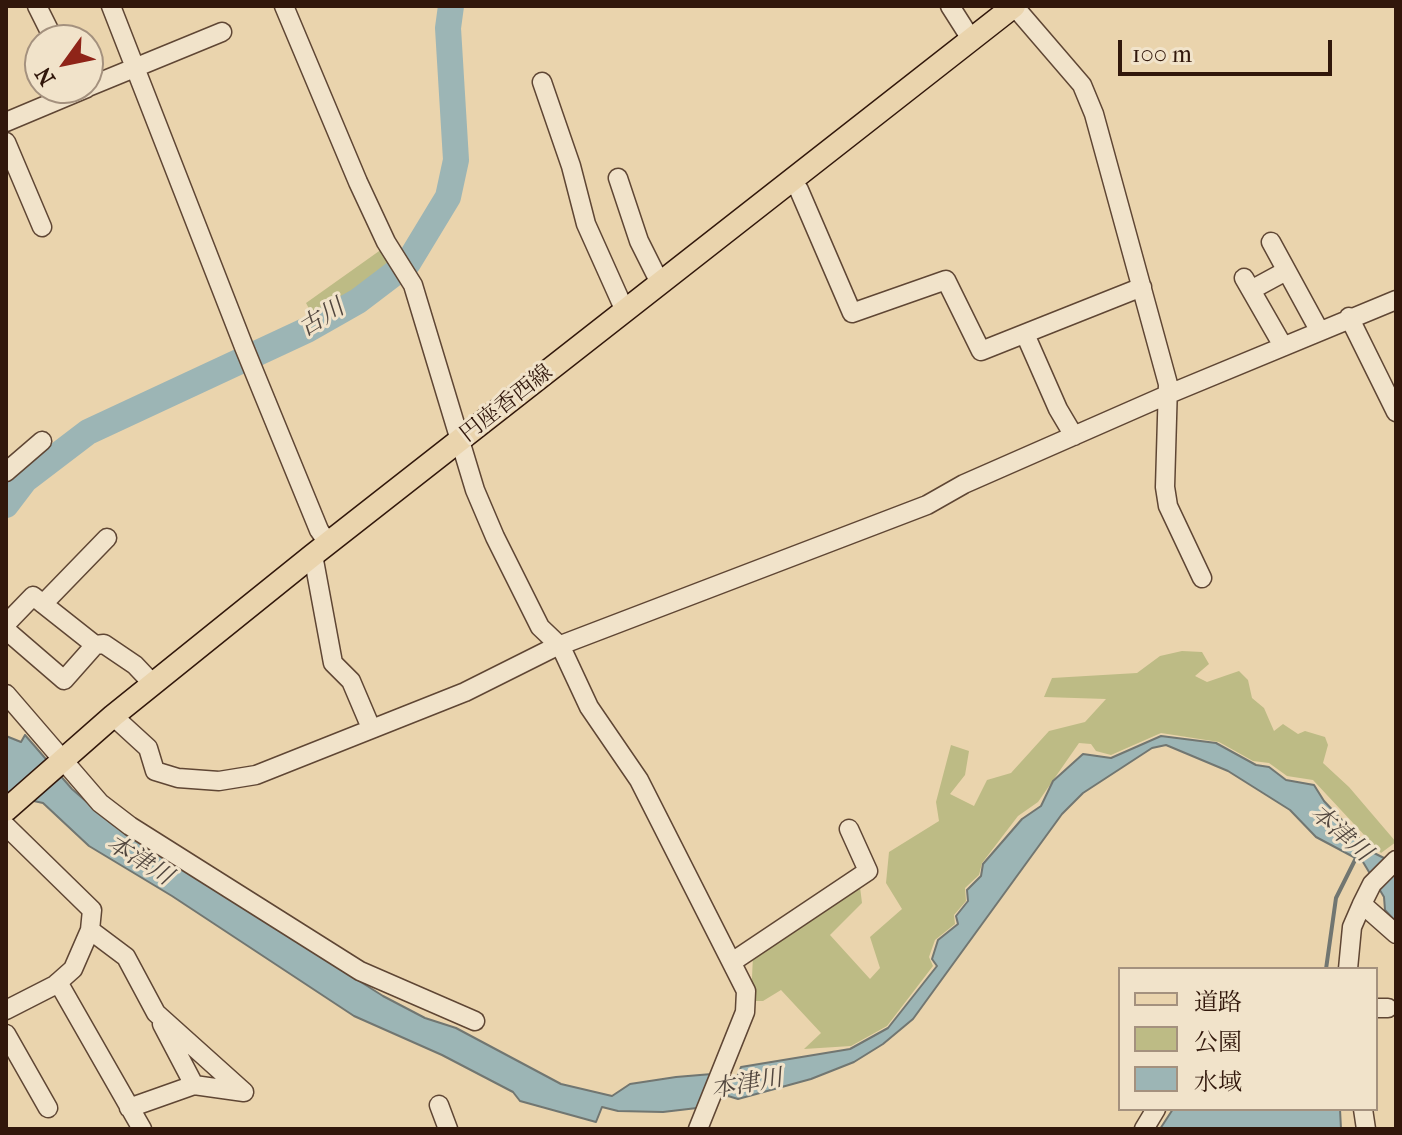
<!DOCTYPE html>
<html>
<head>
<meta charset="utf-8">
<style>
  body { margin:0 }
  #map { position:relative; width:1402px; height:1135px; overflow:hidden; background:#ead4ad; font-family:"IM FELL French Canon","Noto Serif JP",serif }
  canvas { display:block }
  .frame { position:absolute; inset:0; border:8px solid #31170b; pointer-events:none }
  .legend { position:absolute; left:1118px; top:967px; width:260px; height:144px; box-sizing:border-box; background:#f1e3ca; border:2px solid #a4917e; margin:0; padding:10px 14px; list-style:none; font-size:24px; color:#31170b }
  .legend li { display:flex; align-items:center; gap:16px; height:40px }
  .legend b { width:40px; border:2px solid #a4917e }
  .north { position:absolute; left:24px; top:24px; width:80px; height:80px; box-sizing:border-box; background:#f1e3ca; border:2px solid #a4917e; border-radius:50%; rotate:237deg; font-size:22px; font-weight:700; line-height:32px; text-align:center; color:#31170b }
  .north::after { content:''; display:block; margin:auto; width:28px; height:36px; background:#8f2418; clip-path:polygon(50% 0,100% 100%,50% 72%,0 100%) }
  .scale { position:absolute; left:1118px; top:40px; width:214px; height:36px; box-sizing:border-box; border:4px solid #31170b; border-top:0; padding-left:10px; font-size:24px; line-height:28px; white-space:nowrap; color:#31170b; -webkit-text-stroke:6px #f1e3ca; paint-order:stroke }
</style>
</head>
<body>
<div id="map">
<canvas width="1402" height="1135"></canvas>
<div class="frame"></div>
<ul class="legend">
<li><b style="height:10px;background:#ead4ad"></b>道路</li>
<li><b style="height:22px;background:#bdbb85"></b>公園</li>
<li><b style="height:22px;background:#9cb5b5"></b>水域</li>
</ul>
<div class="north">N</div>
<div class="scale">100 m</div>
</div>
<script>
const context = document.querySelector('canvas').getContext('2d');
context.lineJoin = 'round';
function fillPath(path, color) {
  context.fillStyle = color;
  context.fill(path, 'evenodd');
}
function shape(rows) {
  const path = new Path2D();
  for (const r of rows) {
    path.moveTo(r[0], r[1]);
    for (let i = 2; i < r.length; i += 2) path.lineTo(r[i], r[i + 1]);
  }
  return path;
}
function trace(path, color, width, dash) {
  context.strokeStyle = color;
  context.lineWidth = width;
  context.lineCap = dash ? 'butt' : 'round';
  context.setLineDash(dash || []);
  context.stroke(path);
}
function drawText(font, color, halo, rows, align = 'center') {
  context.font = font + ' "IM FELL French Canon","Noto Serif JP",serif';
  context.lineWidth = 6;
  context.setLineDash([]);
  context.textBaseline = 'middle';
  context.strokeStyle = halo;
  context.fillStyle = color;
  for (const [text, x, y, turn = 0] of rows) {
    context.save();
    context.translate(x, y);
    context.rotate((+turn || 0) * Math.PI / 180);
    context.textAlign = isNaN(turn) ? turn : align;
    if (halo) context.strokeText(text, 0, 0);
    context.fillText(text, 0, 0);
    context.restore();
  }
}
const green = shape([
  [382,249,394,268,314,318,306,303],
  [1182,651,1202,652,1209,664,1195,676,1207,682,1239,671,1248,680,1252,698,1264,708,1274,731,1283,724,1298,734,1305,731,1325,737,1328,745,1323,763,1349,787,1396,842,1381,853,1313,780,1287,776,1269,763,1253,761,1219,742,1161,733,1111,755,1096,751,1091,744,1079,743,1038,802,1018,816,982,863,979,875,965,888,966,901,954,915,955,924,935,940,929,957,933,966,887,1026,851,1046,804,1049,821,1033,781,990,763,1001,751,1001,753,955,860,887,862,903,830,935,870,979,880,968,870,937,902,909,886,883,889,852,939,821,936,802,951,745,969,751,965,775,950,794,974,806,987,780,1011,773,1049,731,1085,722,1106,699,1044,697,1052,678,1137,673,1160,656]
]);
const water = shape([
  [25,735,72,789,112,824,383,996,425,1018,456,1028,561,1084,612,1096,630,1084,676,1077,712,1074,736,1080,741,1067,850,1049,888,1028,937,966,932,959,938,940,958,924,956,916,968,901,967,890,981,876,983,864,1022,819,1041,806,1053,781,1083,754,1111,758,1161,736,1216,743,1256,765,1269,767,1286,780,1314,785,1324,801,1372,852,1396,864,1396,922,1385,910,1384,897,1363,862,1316,837,1290,810,1228,771,1166,745,1152,748,1083,793,1062,814,913,1019,883,1044,854,1062,811,1079,738,1099,728,1096,697,1108,663,1112,618,1111,602,1107,596,1122,520,1101,513,1092,442,1055,354,1016,172,896,89,846,43,803,6,795,6,736,21,742,25,735],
  [1173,1109,1340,1109,1341,1129,1160,1129,1173,1109]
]);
const stream = shape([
  [1326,969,1336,898,1358,854]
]);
const river = shape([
  [6,505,25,480,88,432,307,330,358,301,408,263,448,197,456,160,448,28,451,6]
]);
const minor = shape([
  [37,6,54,40],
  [111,6,244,347,319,530,328,543],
  [284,6,358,182,386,242,413,285,475,490,495,537,540,627,561,647,589,707,639,780,746,991,745,1012,698,1129],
  [950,6,971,39],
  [1014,6,1082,85,1094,114,1168,384,1165,487,1168,506,1202,578],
  [542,82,571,166,586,224,625,311],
  [88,87,222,32],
  [6,122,87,88],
  [6,142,42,227],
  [618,178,639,241,660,283],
  [792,181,799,190,852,313,946,280,981,351,1142,287],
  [1271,242,1319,330],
  [1244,278,1283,346],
  [1251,290,1286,271],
  [1349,317,1396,412],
  [1025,334,1058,409,1074,436],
  [6,472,42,441],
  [313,555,333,663,351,681,371,728],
  [43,604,107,538],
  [6,624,33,596,95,645,64,680,6,630],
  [95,645,104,644,135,665,153,684],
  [6,694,100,803,130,826,360,971,475,1021],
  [113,716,148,748,155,771,178,778,219,781,256,775,465,692,553,648,927,505,964,484,1169,394,1396,300],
  [6,826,92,910,90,930,73,969,55,985,6,1010],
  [1362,904,1396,934],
  [90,930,126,957,156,1013,244,1092],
  [732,962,868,871,849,829],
  [1348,969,1352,927,1362,904,1372,884,1396,860],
  [58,982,142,1129],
  [1376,1008,1388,1008],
  [6,1034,48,1108],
  [194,1085,244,1092],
  [439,1105,448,1129],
  [129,1108,194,1085,162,1024],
  [1363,1109,1366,1129],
  [1144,1129,1156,1109]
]);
const major = shape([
  [6,810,113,716,313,555,1014,6]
]);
const streetNames = [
  ["円座香西線",507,404,-38]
];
const waterNames = [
  ["古川",322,319,-32],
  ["本津川",1340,834,41],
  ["本津川",139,861,32],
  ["本津川",747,1085,-10]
];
fillPath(green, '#bdbb85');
fillPath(water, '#9cb5b5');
trace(water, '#717671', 2);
trace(stream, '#717671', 4);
trace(river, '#9cb5b5', 26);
trace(minor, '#5f4634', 21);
trace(major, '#31170b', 25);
trace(minor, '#f1e3ca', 18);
trace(major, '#ead4ad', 22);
drawText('22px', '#31170b', '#f1e3ca', streetNames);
drawText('italic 24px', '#51463e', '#f1e3ca', waterNames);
</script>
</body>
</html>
